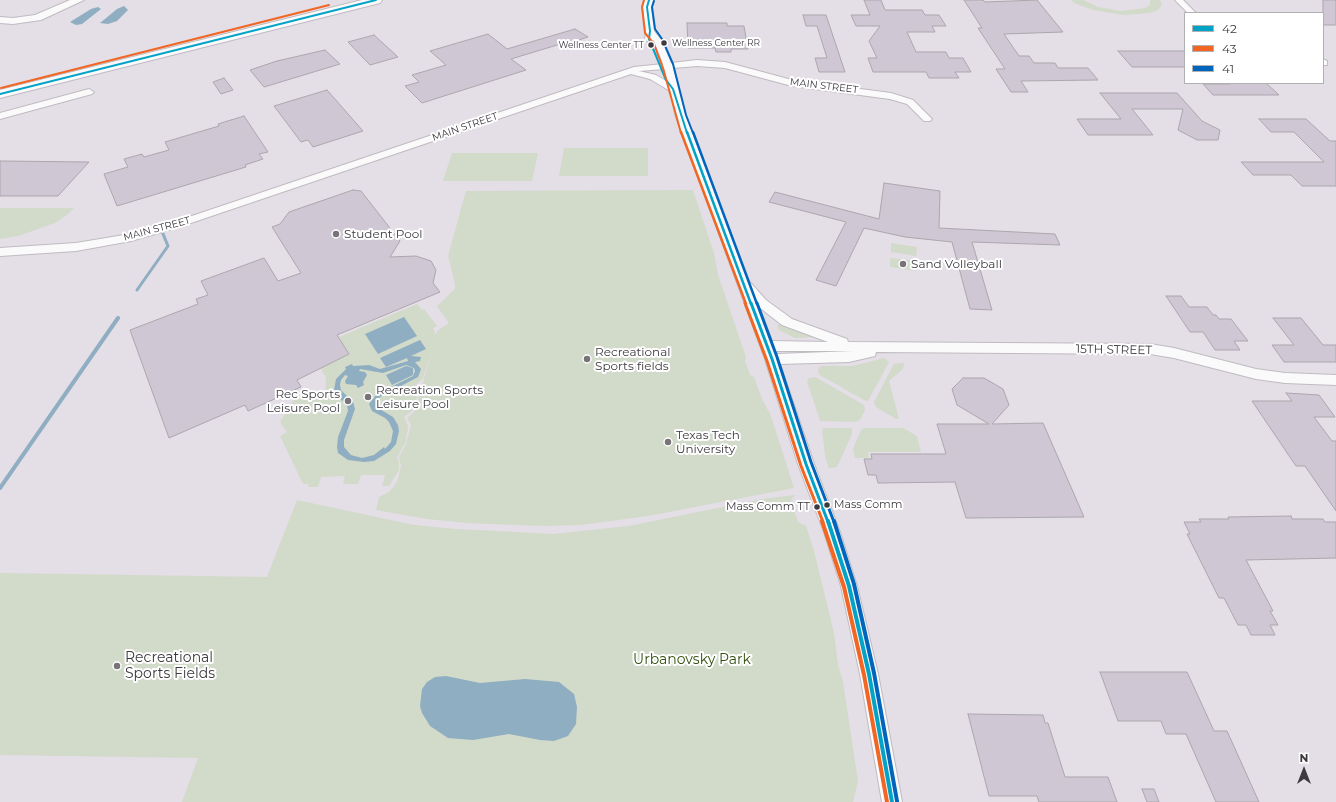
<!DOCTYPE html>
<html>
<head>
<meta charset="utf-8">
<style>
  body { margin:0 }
  #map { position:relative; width:1336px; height:802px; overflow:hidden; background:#e4dee6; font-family:Montserrat,sans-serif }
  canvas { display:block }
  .legend { position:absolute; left:1184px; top:12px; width:140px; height:72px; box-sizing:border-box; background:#fff; border:1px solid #b1b0b2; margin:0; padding:5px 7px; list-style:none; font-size:12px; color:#3d393f }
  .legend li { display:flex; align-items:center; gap:8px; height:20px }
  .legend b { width:20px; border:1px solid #b1b0b2 }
  .north { position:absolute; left:1284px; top:750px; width:40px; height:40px; -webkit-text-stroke:3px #fff; paint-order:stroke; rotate:0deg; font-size:11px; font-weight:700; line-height:16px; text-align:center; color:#3d393f }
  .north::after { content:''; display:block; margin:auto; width:14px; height:18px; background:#3d393f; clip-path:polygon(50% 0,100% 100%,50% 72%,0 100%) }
</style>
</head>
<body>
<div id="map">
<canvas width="1336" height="802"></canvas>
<ul class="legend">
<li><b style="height:5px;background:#03a3c7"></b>42</li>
<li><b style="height:5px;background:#f26522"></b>43</li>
<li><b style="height:5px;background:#0065bd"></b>41</li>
</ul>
<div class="north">N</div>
</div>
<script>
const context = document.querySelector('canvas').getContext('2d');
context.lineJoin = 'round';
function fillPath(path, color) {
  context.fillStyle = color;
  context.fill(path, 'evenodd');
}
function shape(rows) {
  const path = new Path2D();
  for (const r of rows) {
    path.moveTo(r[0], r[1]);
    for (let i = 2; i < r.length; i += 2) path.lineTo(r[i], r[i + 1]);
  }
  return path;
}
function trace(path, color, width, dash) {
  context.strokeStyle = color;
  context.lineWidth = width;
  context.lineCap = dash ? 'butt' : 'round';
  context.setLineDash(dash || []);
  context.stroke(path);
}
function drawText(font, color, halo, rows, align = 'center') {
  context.font = font + ' Montserrat,sans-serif';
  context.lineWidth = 4;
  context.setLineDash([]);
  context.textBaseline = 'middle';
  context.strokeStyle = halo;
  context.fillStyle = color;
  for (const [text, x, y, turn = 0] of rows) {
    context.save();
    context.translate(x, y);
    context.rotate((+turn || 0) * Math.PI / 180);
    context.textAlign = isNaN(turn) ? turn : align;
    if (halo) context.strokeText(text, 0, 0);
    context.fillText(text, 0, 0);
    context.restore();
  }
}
const green = shape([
  [1071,0,1083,0,1098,7,1121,11,1145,8,1150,5,1150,0,1160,0,1162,5,1158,10,1150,13,1124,15,1093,10,1074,3],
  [564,148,648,148,648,176,559,176],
  [452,153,538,153,532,181,443,181],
  [693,190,714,253,718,275,746,357,745,361,750,375,754,377,762,399,771,416,794,488,648,516,581,525,545,526,467,523,427,519,376,510,379,497,389,492,397,482,401,466,399,457,406,444,411,425,407,418,415,411,432,350,423,378,415,386,419,391,412,411,404,417,408,426,406,441,397,458,399,462,399,470,389,486,382,486,385,475,361,475,358,484,343,484,345,476,321,477,318,487,308,487,309,484,303,484,280,436,287,432,280,422,294,399,308,394,313,400,325,394,326,378,320,367,349,354,339,337,417,304,422,310,424,309,437,326,433,328,436,335,437,331,449,323,437,306,455,289,455,284,448,256,466,191],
  [0,208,74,208,67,215,55,223,18,236,0,239],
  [891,243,917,247,916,256,891,252],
  [890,258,916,261,916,271,890,267],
  [782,322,816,337,795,338,779,330,777,326],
  [884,358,889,362,868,401,864,400,820,375,818,372,819,367,823,366,853,366],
  [904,363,903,369,889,381,899,419,896,419,876,407,874,402,894,364],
  [815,377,864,405,865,410,860,420,855,422,820,421,807,381,809,378],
  [825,428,852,428,852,434,837,467,829,468,825,456,822,429],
  [864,428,903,428,917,436,921,452,868,452,869,458,855,458,853,449,861,430],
  [795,495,791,501,798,522,806,526,814,551,834,633,838,665,843,682,858,781,853,802,182,802,198,758,0,755,0,573,267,577,297,500,414,525,456,529,553,534,629,526,762,499]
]);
const water = shape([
  [124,6,128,10,117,21,108,24,100,23,117,9],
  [98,7,101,9,82,24,76,25,70,22,91,9],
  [404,317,417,336,378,354,365,334],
  [420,340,426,349,411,356,421,357,420,361,415,362,421,369,418,377,380,397,376,403,378,408,393,417,398,425,399,431,396,444,390,451,374,461,364,462,348,460,338,453,337,447,338,437,348,411,347,405,338,397,334,390,336,379,346,369,345,367,352,364,353,366,369,365,380,369,408,361,407,358,386,367,380,358],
  [406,365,414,368,415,371,413,376,377,394,369,404,372,411,385,418,389,422,393,431,391,442,385,449,384,447,374,455,362,458,351,455,344,447,344,440,355,409,353,402,341,390,340,385,341,380,345,375,348,376,345,381,346,384,356,385,358,388,364,385,363,382,367,375,365,372,359,371,360,369,383,373],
  [406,366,413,368,413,375,392,385,386,375],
  [446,676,480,683,525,679,559,682,574,694,577,707,576,724,568,736,554,741,540,740,509,734,473,740,448,738,430,726,422,713,420,706,422,689,427,682,435,677]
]);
const streamFar1 = shape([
  [137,290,168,246,161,229]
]);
const stream = shape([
  [0,488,118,318]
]);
const building = shape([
  [864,0,881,0,885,10,922,10,925,15,939,15,946,26,932,26,935,32,907,32,916,52,946,52,949,58,963,58,971,72,955,72,959,78,929,78,926,72,873,72,868,58,877,58,869,41,880,26,856,26,851,15,870,15,864,0],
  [964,0,983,0,985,2,1037,0,1063,32,1004,34,1019,56,1029,56,1034,63,1055,63,1058,68,1088,68,1098,80,1021,81,1028,92,1011,92,996,69,1005,69,978,28,982,28,964,0],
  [1323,0,1336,0,1336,25,1323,25,1323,0],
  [803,15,826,15,845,72,819,72,815,58,827,58,817,26,806,26,803,15],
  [687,23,727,23,727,26,744,26,748,49,731,49,731,52,716,52,715,48,688,48,687,23],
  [575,29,588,37,569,43,567,42,511,59,526,70,422,103,405,86,419,82,412,75,446,65,430,51,488,34,507,49,575,29],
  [374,35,398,57,370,65,348,42,374,35],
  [325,50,340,64,264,87,250,70,277,61,325,50],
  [1118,51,1185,51,1185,67,1132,67,1118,51],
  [224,78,233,90,221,94,213,82,224,78],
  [1229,83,1266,83,1279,95,1213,95,1203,84,1230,84,1229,83],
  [327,90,363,131,313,147,308,140,301,142,274,106,327,90],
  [1100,93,1177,93,1202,121,1220,130,1218,140,1197,140,1178,130,1183,109,1132,109,1153,135,1088,135,1077,119,1121,119,1100,93],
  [244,116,268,152,259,154,263,159,245,165,246,167,117,206,104,174,128,167,124,159,142,154,144,157,169,150,165,142,219,126,218,124,244,116],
  [1259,119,1306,119,1330,141,1336,141,1336,186,1302,186,1291,175,1253,175,1241,162,1324,162,1294,132,1271,132,1259,119],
  [0,161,89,162,58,196,0,196,0,161],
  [884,183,940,191,939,228,1055,234,1060,245,972,242,992,310,970,309,952,242,905,237,864,228,836,286,816,280,846,222,769,202,775,192,879,219,884,183],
  [353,190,361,191,400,241,390,257,416,256,431,261,436,270,433,283,440,292,337,335,349,354,297,380,301,387,248,411,245,405,169,438,130,330,198,304,196,299,208,295,201,281,264,258,278,281,301,273,272,227,280,224,289,212,353,190],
  [1166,296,1181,296,1189,307,1207,307,1213,315,1216,315,1219,319,1231,319,1248,341,1234,341,1240,350,1215,350,1203,332,1190,332,1166,296],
  [1273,318,1301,318,1323,345,1336,345,1336,362,1284,362,1272,345,1294,345,1273,318],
  [963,378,984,378,1003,389,1009,405,992,424,1043,423,1084,517,966,518,955,482,878,483,876,475,868,475,864,459,872,459,871,454,946,454,937,424,989,424,957,405,952,389,963,378],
  [1286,393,1319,395,1335,417,1314,417,1332,441,1336,441,1336,511,1305,466,1296,466,1252,401,1292,401,1286,393],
  [1291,516,1292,519,1323,519,1325,522,1336,522,1336,558,1246,560,1273,611,1270,611,1278,625,1270,625,1275,635,1251,635,1246,625,1238,625,1224,598,1219,598,1187,534,1190,534,1184,522,1201,522,1199,519,1229,519,1228,517,1291,516],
  [1100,672,1187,672,1214,731,1227,731,1259,802,1216,802,1186,734,1166,734,1161,721,1118,721,1100,672],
  [968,714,1043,715,1045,723,1048,723,1065,777,1108,777,1117,802,1039,802,1037,796,989,796,968,714],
  [1142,789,1154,789,1159,802,1147,802,1142,789]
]);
const street = shape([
  [645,0,653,0,651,7,654,31,662,41,671,63,697,60,725,62,792,80,891,93,913,100,932,119,930,121,924,121,907,104,890,99,792,86,725,68,697,66,673,68,686,117,749,281,766,300,792,319,847,339,848,342,1150,344,1174,348,1256,369,1285,373,1336,375,1336,385,1285,383,1256,379,1174,358,1150,354,876,352,875,356,849,362,780,364,814,464,840,532,857,586,878,674,902,802,882,802,860,674,841,586,824,532,798,464,765,359,676,117,670,91,650,79,631,74,182,226,131,241,76,251,0,256,0,248,76,243,130,234,174,222,634,67,663,64,654,41,653,40,649,42,645,40,646,31,643,7,645,0],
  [664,69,668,82,656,75,639,71,664,69],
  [759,307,782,325,828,342,772,341,759,307],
  [776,351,853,351,777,354,776,351],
  [1175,0,1183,0,1196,13,1188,13,1175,0],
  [1323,59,1327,61,1327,65,1323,65,1323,59],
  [89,89,94,92,92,94,0,119,0,113,89,89]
]);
const secondary = shape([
  [70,0,84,0,41,20,13,24,0,23,0,17,13,18,35,15,70,0]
]);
const highway = shape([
  [362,0,382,0,380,3,0,98,0,90,362,0]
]);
const bus1Far3 = shape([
  [649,0,647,7,650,31,649,39,666,80,673,89,687,133],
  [0,94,376,0]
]);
const bus1Far2 = shape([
  [687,132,751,304]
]);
const bus1Far1 = shape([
  [751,303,772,359,806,464,828,522]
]);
const bus1 = shape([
  [828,521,849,586,869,674,892,802]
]);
const bus2Far3 = shape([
  [644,0,642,7,645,33,654,44,663,68,681,133],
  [1,88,329,5]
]);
const bus2Far2 = shape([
  [681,132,746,304]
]);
const bus2Far1 = shape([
  [745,303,767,361,801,466,823,522]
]);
const bus2 = shape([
  [822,521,844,587,864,675,887,802]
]);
const bus3Far3 = shape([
  [654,1,652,7,655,29,662,39,673,64,686,115,693,133]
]);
const bus3Far2 = shape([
  [693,132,757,304]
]);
const bus3Far1 = shape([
  [757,303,777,357,811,462,834,522]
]);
const bus3 = shape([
  [834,521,854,584,874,673,897,801]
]);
const markers = [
  [664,43,3.5,"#3d393f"],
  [651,45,3.5,"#3d393f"],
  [336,234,4,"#777379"],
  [903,264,4,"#777379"],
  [587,359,4,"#777379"],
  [368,397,4,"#777379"],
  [348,401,4,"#777379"],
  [668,442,4,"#777379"],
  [827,505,3.5,"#3d393f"],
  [817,507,3.5,"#3d393f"],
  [117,666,4,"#777379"]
];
const farBusnames = [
  ["Wellness Center RR",672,43],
  ["Wellness Center TT",644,45,"right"]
];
const farStreetnames = [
  ["MAIN STREET",824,86,7],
  ["MAIN STREET",465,127,-19],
  ["MAIN STREET",157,229,-15]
];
const busNames = [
  ["Mass Comm",834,505],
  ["Mass Comm TT",810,507,"right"]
];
const poiNames = [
  ["Student Pool",344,234],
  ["Sand Volleyball",911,264],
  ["Recreational",595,352],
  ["Sports fields",595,366],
  ["Recreation Sports",376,390],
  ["Leisure Pool",376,404],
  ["Rec Sports",340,394,"right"],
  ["Leisure Pool",340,408,"right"],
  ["Texas Tech",676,435],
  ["University",676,449]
];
const streetNames = [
  ["15TH STREET",1114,350,1]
];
const nearPoinames = [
  ["Recreational",125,658],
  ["Sports Fields",125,674]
];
const nearParknames = [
  ["Urbanovsky Park",692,660]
];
fillPath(green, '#d2daca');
fillPath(water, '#8faec2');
trace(streamFar1, '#8faec2', 3);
trace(stream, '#8faec2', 4);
fillPath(building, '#cfc7d3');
trace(building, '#aba7ad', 1);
trace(street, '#bfbbc0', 2);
trace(secondary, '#bfbbc0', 2);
trace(highway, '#bfbbc0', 2);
fillPath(street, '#fbfafb');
fillPath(secondary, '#fbfafb');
fillPath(highway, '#fbfafb');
trace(bus1Far3, '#03a3c7', 2);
trace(bus1Far2, '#03a3c7', 2.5);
trace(bus1Far1, '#03a3c7', 3);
trace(bus1, '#03a3c7', 4);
trace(bus2Far3, '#f26522', 2);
trace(bus2Far2, '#f26522', 2.5);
trace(bus2Far1, '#f26522', 3);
trace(bus2, '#f26522', 4);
trace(bus3Far3, '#0065bd', 2);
trace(bus3Far2, '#0065bd', 2.5);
trace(bus3Far1, '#0065bd', 3);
trace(bus3, '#0065bd', 4);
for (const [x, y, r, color] of markers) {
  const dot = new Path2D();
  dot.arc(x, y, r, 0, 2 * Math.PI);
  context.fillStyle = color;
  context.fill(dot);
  trace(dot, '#fff', 1.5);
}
drawText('9px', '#3d393f', '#fff', farBusnames, 'left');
drawText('10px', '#3d393f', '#fff', farStreetnames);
drawText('11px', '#3d393f', '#fff', busNames, 'left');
drawText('12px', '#3d393f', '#fff', poiNames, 'left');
drawText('12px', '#3d393f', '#fff', streetNames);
drawText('14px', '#3d393f', '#fff', nearPoinames, 'left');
drawText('14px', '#334e0f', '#fff', nearParknames);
</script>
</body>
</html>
